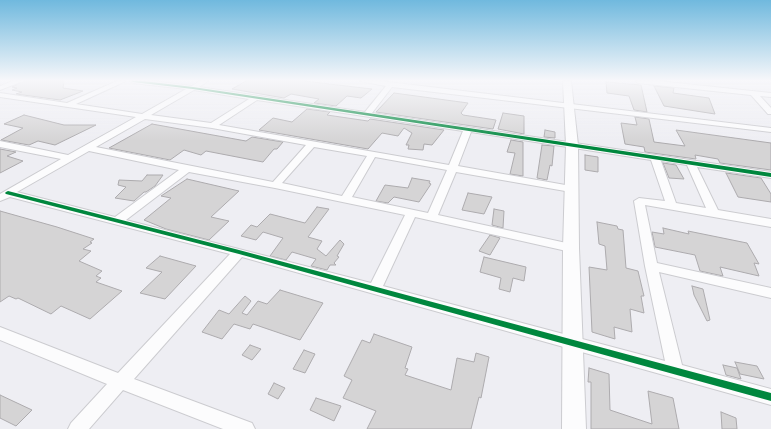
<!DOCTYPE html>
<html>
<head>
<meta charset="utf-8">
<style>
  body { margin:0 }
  canvas { display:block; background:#eeeef3 }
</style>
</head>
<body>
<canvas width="771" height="429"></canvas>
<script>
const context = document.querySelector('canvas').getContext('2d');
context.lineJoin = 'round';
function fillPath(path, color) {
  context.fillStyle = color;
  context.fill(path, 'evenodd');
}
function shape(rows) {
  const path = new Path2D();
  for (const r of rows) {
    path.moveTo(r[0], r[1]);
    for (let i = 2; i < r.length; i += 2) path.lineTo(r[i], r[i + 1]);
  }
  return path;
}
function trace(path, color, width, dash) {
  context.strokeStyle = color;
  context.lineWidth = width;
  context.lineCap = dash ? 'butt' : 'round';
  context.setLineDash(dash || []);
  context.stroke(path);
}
const building = shape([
  [24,81,64,81,63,88,83,91,60,100,16,94,22,92,12,90,17,88,12,87,24,81],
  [246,81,304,81,372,89,361,98,347,96,336,106,314,103,319,99,291,94,284,98,232,89,246,81],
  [606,82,641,85,647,112,634,110,629,96,607,93,606,82],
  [654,86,674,88,673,93,709,98,715,114,664,106,654,86],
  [394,93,468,103,461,113,463,115,496,120,493,129,376,112,394,93],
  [307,109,330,112,327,115,368,121,370,119,444,130,432,145,424,144,423,150,408,149,409,145,406,145,412,133,404,128,398,136,382,133,368,149,259,130,273,118,292,122,307,109],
  [503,113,524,116,524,134,498,129,503,113],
  [24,115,64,125,96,125,55,145,38,141,29,145,1,140,23,128,4,124,24,115],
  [635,117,649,119,654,142,685,146,676,130,771,143,771,170,720,163,718,159,695,155,696,159,645,152,644,147,625,144,621,123,637,125,635,117],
  [152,124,246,141,252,137,283,142,277,149,274,149,263,162,206,151,201,155,184,150,170,160,109,148,152,124],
  [545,130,555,132,555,138,544,137,545,130],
  [511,140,523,142,523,176,510,174,515,153,507,152,511,140],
  [542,145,554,146,552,166,550,165,547,180,537,178,542,145],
  [0,149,16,152,7,156,23,161,0,173,0,149],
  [585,155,598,157,598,172,585,170,585,155],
  [663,163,676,165,684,179,669,178,663,163],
  [726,173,761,178,771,194,771,202,738,197,726,173],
  [147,175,163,175,155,186,146,192,144,192,134,201,115,198,126,187,118,185,119,180,142,181,147,175],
  [412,178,430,181,429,183,431,184,419,202,394,197,388,203,376,201,385,185,408,188,412,178],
  [187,179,239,191,211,217,229,221,209,240,166,229,144,220,171,198,161,196,187,179],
  [468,193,492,197,484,214,462,210,468,193],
  [317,207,329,209,308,237,322,241,317,249,326,256,340,240,344,244,337,256,339,257,334,263,336,265,330,265,327,270,311,266,316,259,292,252,286,260,270,256,283,238,263,232,256,240,241,236,251,225,257,227,270,214,305,223,317,207],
  [494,209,504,211,503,228,492,225,494,209],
  [0,211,57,227,94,239,90,242,92,243,83,249,91,251,79,261,102,271,96,276,101,278,96,282,122,291,90,319,61,306,51,314,18,298,16,299,9,296,0,302,0,211],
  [597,222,617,226,618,229,623,230,626,268,638,271,644,296,641,296,644,313,630,309,632,332,614,327,615,339,592,332,589,267,607,270,605,246,599,244,597,222],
  [663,228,689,234,688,231,747,243,759,264,754,263,759,276,720,267,723,276,700,271,695,255,655,247,652,232,664,234,663,228],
  [490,235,500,238,490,255,479,251,490,235],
  [160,256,196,266,165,299,140,293,162,272,146,268,160,256],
  [484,257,526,267,524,281,513,278,510,292,499,289,501,278,480,272,484,257],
  [692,286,703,289,710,320,707,321,694,295,692,286],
  [280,290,323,303,300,340,253,324,250,329,234,324,222,339,202,332,219,310,229,314,245,296,251,301,242,313,247,315,258,301,267,304,280,290],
  [374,334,412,347,405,368,408,369,405,375,451,390,457,358,474,362,476,353,489,357,481,398,479,397,471,429,367,429,376,411,343,398,352,380,344,376,362,340,370,343,374,334],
  [250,345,261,349,252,360,242,355,250,345],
  [304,350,315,354,305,373,293,369,304,350],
  [735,362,757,366,764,379,740,374,735,362],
  [723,365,737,368,741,379,726,375,723,365],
  [589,368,609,374,610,410,652,424,648,391,673,398,679,429,591,429,591,382,588,382,589,368],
  [274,383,285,388,278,399,268,394,274,383],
  [0,395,32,410,16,426,0,418,0,395],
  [316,398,341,406,334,421,310,410,316,398],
  [721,412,736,418,737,429,722,429,721,412]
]);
const minor = shape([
  [13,81,23,81,0,90,0,86,13,81],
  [117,81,126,81,76,104,142,114,186,89,133,83,130,81,151,81,192,86,200,81,208,81,199,87,365,112,386,86,360,81,380,81,771,128,771,132,392,87,372,113,771,172,771,178,697,167,718,210,771,219,771,227,645,205,657,263,771,288,771,298,659,272,682,365,771,389,771,405,242,257,134,379,252,423,255,429,223,429,123,390,89,429,68,429,71,423,107,384,0,340,0,327,118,373,230,254,10,197,0,201,0,194,61,159,0,147,0,141,68,155,136,117,0,97,0,93,67,103,117,81],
  [194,90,249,99,211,123,151,115,194,90],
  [257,100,463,131,449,165,219,125,257,100],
  [145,119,212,128,306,145,273,182,96,147,145,119],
  [471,132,651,160,665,201,639,198,634,201,645,266,665,361,383,286,415,217,571,252,575,251,577,248,575,245,571,244,438,215,456,172,571,192,576,189,571,186,458,166,471,132],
  [314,147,367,156,342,196,282,183,314,147],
  [89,151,179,170,115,217,17,192,89,151],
  [375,157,447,170,428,213,352,197,375,157],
  [661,161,687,165,706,208,676,203,661,161],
  [189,172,275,188,405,215,371,283,126,220,189,172],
  [635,81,658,81,771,93,771,97,760,96,771,108,771,114,768,114,751,95,638,83,635,81]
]);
const tertiary = shape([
  [563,81,571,81,578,145,579,248,586,429,562,429,563,248,566,145,563,81]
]);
const cycleway = shape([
  [131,81,143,81,193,87,771,173,771,177,193,89,133,82,131,81],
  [8,191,239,250,771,393,771,401,239,254,6,194,5,193,6,192,8,191]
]);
fillPath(building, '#d5d4d5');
trace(building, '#adabae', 1);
trace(minor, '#ccccd0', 2);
trace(tertiary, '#ccccd0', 2);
fillPath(minor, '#fcfcfd');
fillPath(tertiary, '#fcfcfd');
fillPath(cycleway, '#00873e');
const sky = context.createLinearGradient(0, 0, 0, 141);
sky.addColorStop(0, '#70b9de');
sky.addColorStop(0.57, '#f7f7fa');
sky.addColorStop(1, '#f7f7fa00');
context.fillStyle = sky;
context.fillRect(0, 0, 771, 141);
</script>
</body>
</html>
